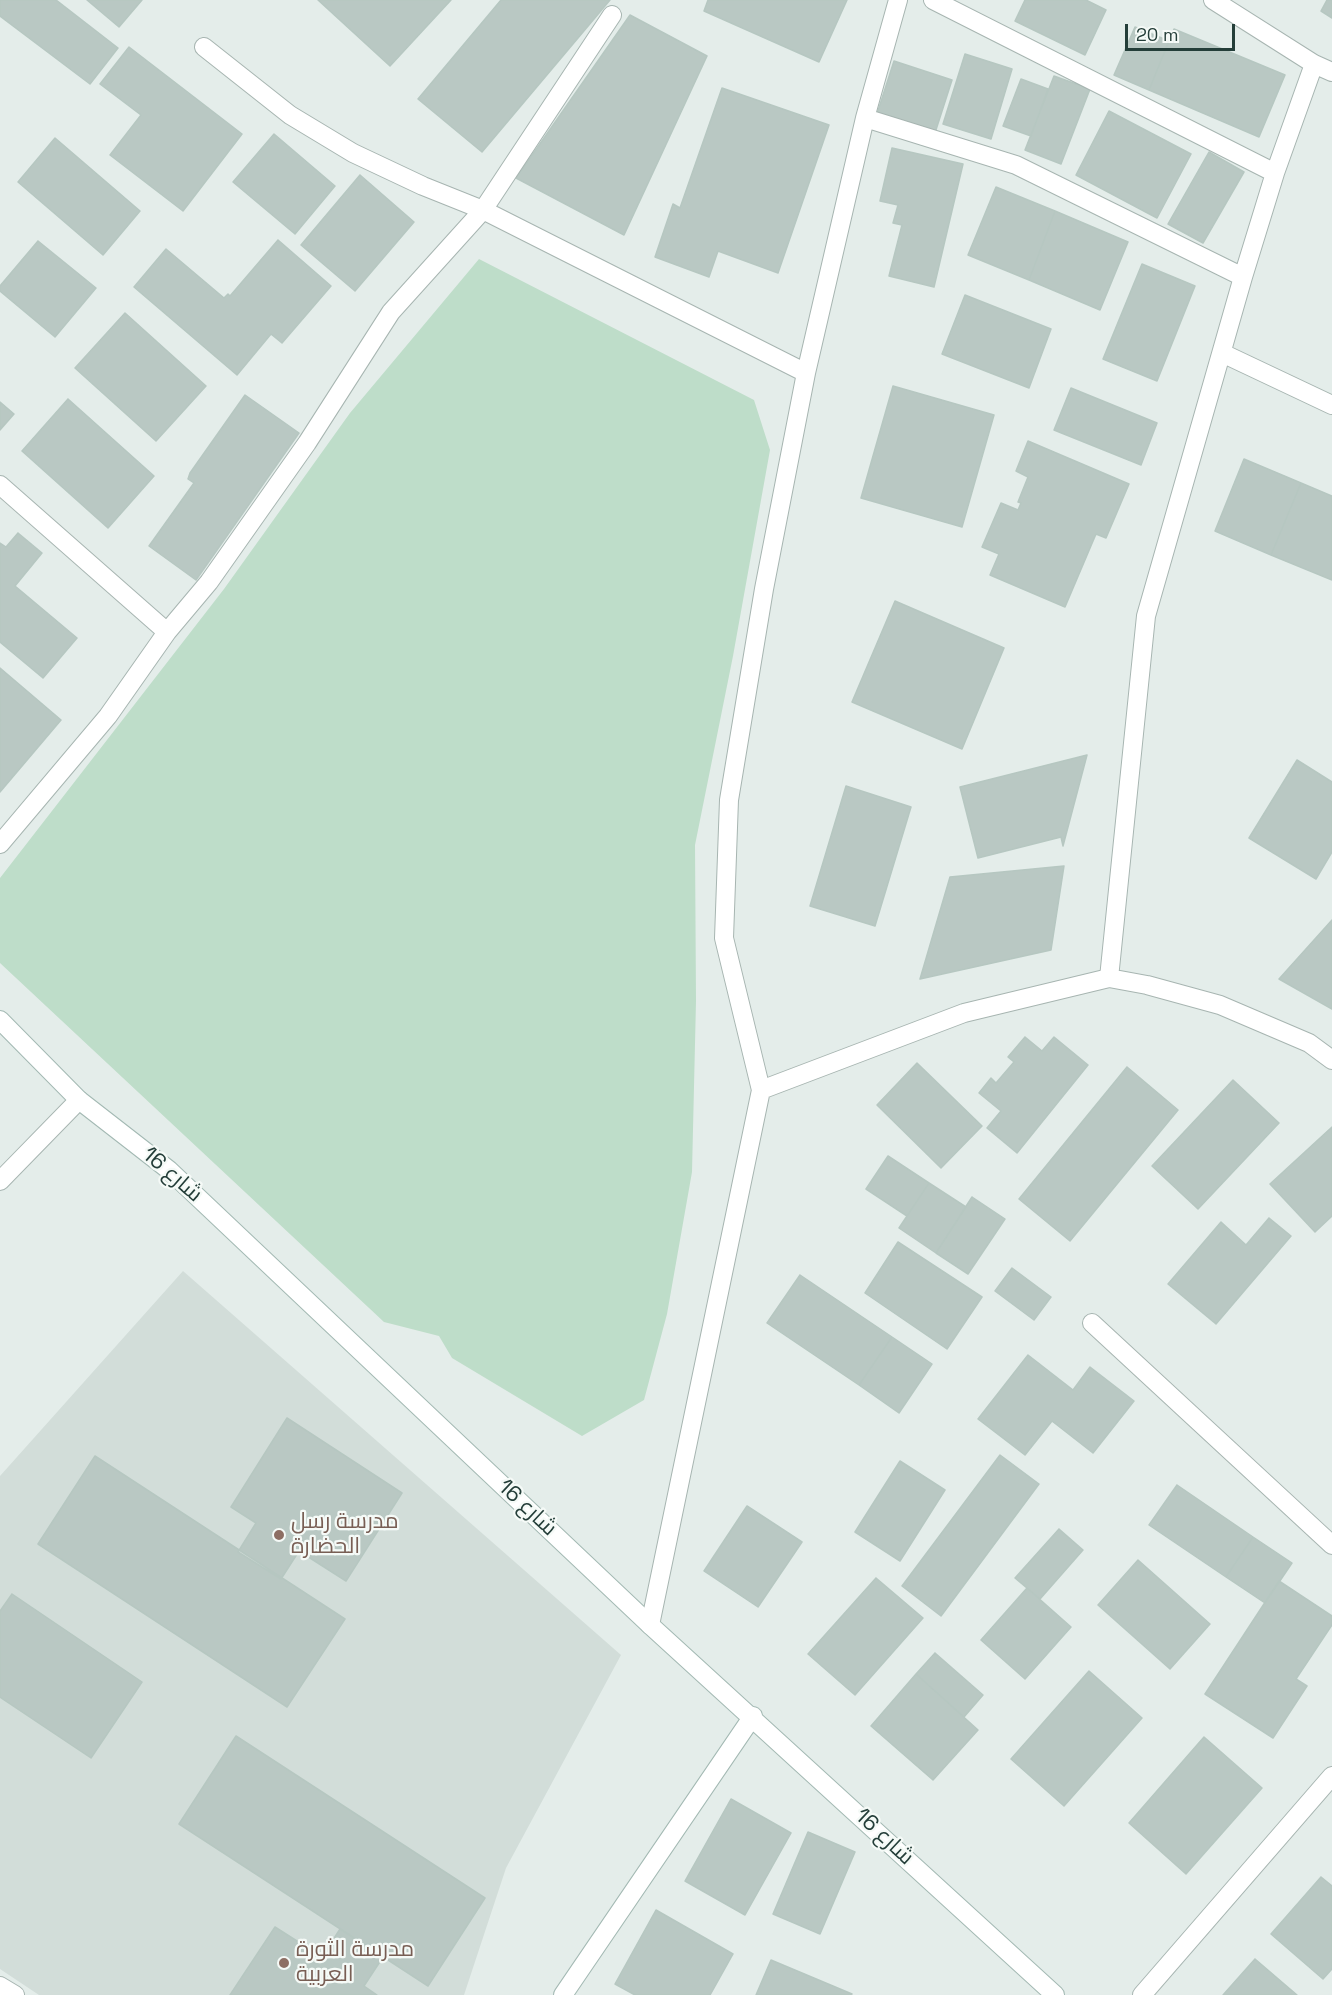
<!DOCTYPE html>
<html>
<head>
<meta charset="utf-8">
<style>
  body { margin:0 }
  #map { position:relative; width:1332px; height:1995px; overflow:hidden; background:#e4edea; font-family:"Space Grotesk",sans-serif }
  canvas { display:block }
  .scale { position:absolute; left:1125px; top:24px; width:110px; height:27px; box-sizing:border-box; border:3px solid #243e39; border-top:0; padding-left:8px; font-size:18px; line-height:21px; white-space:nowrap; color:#243e39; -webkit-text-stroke:4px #f5faf7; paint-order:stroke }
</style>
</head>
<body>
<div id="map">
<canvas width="1332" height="1995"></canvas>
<div class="scale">20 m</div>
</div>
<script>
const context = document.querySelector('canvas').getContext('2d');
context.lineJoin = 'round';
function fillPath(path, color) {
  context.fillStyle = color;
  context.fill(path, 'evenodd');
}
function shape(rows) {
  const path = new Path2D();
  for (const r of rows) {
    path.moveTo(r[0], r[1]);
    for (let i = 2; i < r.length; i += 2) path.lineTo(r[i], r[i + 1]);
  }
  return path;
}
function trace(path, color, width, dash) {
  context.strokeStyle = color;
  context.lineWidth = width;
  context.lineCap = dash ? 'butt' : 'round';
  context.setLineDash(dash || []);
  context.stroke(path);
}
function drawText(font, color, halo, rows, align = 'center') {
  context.font = font + ' "Space Grotesk",Cairo,sans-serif';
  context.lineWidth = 4.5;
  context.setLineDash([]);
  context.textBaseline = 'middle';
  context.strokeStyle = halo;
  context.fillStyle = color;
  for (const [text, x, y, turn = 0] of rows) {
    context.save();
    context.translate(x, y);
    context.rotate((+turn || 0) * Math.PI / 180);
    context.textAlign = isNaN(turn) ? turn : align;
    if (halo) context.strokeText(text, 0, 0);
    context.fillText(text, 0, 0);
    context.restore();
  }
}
const built = shape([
  [183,1271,621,1655,506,1868,464,1995,39,1995,0,1969,0,1476]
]);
const green = shape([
  [479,259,754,400,770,450,733,656,695,845,696,1001,692,1172,667,1314,644,1400,582,1436,452,1358,439,1336,384,1322,0,963,0,878,224,589,350,413]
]);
const building = shape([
  [0,0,56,0,118,48,90,84,0,16,0,0],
  [87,0,142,0,119,27,87,0],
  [318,0,451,0,390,66,318,0],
  [501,0,610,0,482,152,418,99,501,0],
  [708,0,847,0,819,62,704,11,708,0],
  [1025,0,1086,0,1106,10,1085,55,1015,21,1025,0],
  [1327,0,1332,0,1332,18,1321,11,1327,0],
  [630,15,707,56,624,235,516,178,630,15],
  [1135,27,1169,41,1149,90,1114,75,1135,27],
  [1174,29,1285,75,1259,137,1149,90,1174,29],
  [129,47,242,134,183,211,110,155,141,115,100,84,129,47],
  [965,54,1012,69,991,139,943,124,965,54],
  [894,61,952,80,934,136,876,117,894,61],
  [1054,76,1090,89,1061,164,1025,150,1054,76],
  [1021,79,1048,89,1031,136,1003,126,1021,79],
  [722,88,829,125,778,273,718,251,709,277,655,257,673,204,680,208,722,88],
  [1109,111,1191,154,1157,218,1076,175,1109,111],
  [274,134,335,186,295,234,233,182,274,134],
  [55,138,140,211,103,255,18,182,55,138],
  [892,148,963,164,934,287,889,276,902,225,893,223,898,205,880,201,892,148],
  [1209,152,1244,172,1203,243,1168,224,1209,152],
  [360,175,414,222,355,291,301,245,360,175],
  [996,187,1055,211,1029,280,968,255,996,187],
  [1055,211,1128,242,1100,310,1029,280,1055,211],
  [278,240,331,286,282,343,271,334,237,375,134,287,166,249,224,298,228,294,230,296,278,240],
  [38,241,96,288,55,337,0,291,0,286,38,241],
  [1142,264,1195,286,1157,381,1103,359,1142,264],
  [965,295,1051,329,1029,388,942,354,965,295],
  [125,313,206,386,156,441,75,368,125,313],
  [893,386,994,415,962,527,861,498,893,386],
  [1071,388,1157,423,1141,465,1054,430,1071,388],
  [245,395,299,433,196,580,149,546,194,483,188,479,190,473,245,395],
  [68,399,154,476,108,528,22,451,68,399],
  [0,402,14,414,0,430,0,402],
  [1028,441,1129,484,1106,538,1096,534,1065,607,990,575,999,554,982,547,1001,503,1018,510,1021,503,1018,502,1028,477,1016,471,1028,441],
  [1244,459,1301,483,1271,555,1215,531,1244,459],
  [1301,483,1332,496,1332,580,1271,555,1301,483],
  [18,533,42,553,15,586,77,638,43,678,0,642,0,543,6,547,18,533],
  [895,601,1004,648,962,749,852,702,895,601],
  [0,668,61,720,0,792,0,668],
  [1087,755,1063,846,1061,837,978,858,960,787,1087,755],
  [1297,760,1332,782,1332,852,1316,879,1249,838,1297,760],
  [846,786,911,807,875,926,810,906,846,786],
  [1064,866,1051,950,920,979,950,877,1064,866],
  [1332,920,1332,1009,1279,979,1332,920],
  [1025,1037,1042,1051,1054,1037,1088,1065,1017,1153,987,1128,1001,1111,979,1093,991,1078,996,1083,1014,1062,1008,1057,1025,1037],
  [917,1063,982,1126,941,1168,877,1105,917,1063],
  [1127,1067,1178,1110,1070,1241,1019,1199,1127,1067],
  [1233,1080,1279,1123,1198,1209,1152,1166,1233,1080],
  [1332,1127,1332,1216,1315,1232,1270,1184,1332,1127],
  [888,1156,929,1183,907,1216,866,1189,888,1156],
  [929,1183,966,1207,936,1253,899,1228,929,1183],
  [972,1197,1005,1219,968,1274,936,1253,972,1197],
  [1269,1218,1291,1236,1216,1324,1168,1284,1221,1222,1246,1245,1269,1218],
  [898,1242,982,1297,947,1349,865,1293,898,1242],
  [1012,1268,1051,1297,1034,1320,995,1291,1012,1268],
  [800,1275,892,1337,859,1385,767,1323,800,1275],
  [892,1337,932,1364,899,1413,859,1385,892,1337],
  [1028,1355,1073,1390,1090,1367,1134,1401,1093,1453,1052,1421,1025,1455,978,1419,1028,1355],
  [287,1418,402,1493,346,1581,299,1551,281,1579,238,1552,256,1523,231,1507,287,1418],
  [1000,1455,1039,1484,941,1616,902,1586,1000,1455],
  [95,1456,345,1619,287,1707,38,1544,95,1456],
  [900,1461,945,1490,900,1561,855,1532,900,1461],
  [1177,1485,1253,1537,1226,1577,1149,1525,1177,1485],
  [747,1506,802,1542,758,1607,704,1571,747,1506],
  [1059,1529,1083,1550,1040,1599,1015,1578,1059,1529],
  [1253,1537,1292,1563,1265,1603,1226,1577,1253,1537],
  [1138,1560,1210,1624,1170,1669,1098,1605,1138,1560],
  [876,1578,923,1618,855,1695,808,1654,876,1578],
  [1279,1581,1332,1616,1332,1625,1296,1679,1307,1686,1273,1738,1205,1694,1279,1581],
  [1027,1588,1071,1627,1025,1679,981,1640,1027,1588],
  [12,1594,142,1682,91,1758,0,1697,0,1611,12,1594],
  [935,1653,983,1695,964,1717,916,1674,935,1653],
  [1089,1671,1142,1718,1064,1806,1011,1759,1089,1671],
  [916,1674,978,1730,933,1780,871,1726,916,1674],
  [236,1736,485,1898,428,1986,179,1824,236,1736],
  [1204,1737,1262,1788,1186,1874,1129,1823,1204,1737],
  [731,1799,791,1833,745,1915,685,1881,731,1799],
  [808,1832,855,1852,820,1934,773,1914,808,1832],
  [1321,1877,1332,1886,1332,1969,1323,1979,1271,1934,1321,1877],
  [656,1910,733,1954,710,1995,635,1995,615,1984,656,1910],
  [275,1927,322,1957,340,1929,383,1957,364,1986,377,1995,230,1995,275,1927],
  [1255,1959,1297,1995,1223,1995,1255,1959],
  [771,1960,852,1994,851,1995,756,1995,771,1960]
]);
const street = shape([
  [933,0,1275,173],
  [1213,0,1314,64,1332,72],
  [204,47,290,115,353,153,423,186,483,210,806,373],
  [865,118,1016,165,1243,277],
  [1222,353,1332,405],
  [0,485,167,632],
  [0,844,108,716,167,632,209,582,307,443,391,312,483,210,612,15],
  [1109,978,1146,616,1243,277,1275,173,1314,64],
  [761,1090,724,938,729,800,764,589,806,373,865,118,898,0],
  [0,1181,79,1100],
  [1092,1323,1332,1545],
  [650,1625,761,1090,964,1013,1109,978,1147,985,1220,1005,1309,1043,1332,1060],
  [0,1986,15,1995],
  [1142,1995,1332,1776]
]);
const secondary = shape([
  [0,1020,79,1100,169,1170,650,1625,1055,1995],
  [563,1995,753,1716]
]);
const markers = [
  [279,1535,6,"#8d6e63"],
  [284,1963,6,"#8d6e63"]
];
const streetNames = [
  ["شارع 16",172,1175,41],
  ["شارع 16",527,1508,43],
  ["شارع 16",884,1837,43]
];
const educationNames = [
  ["مدرسة رسل",291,1522],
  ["الحضارة",291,1547],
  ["مدرسة الثورة",296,1950],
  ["العربية",296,1975]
];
fillPath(built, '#d2ddd9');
fillPath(green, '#beddc9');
fillPath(building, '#b9c8c3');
trace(building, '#b6c7c1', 1.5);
trace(street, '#a7b5b1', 20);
trace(secondary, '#a3b9b3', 20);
trace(street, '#fff', 18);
trace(secondary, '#fff', 18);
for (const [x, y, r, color] of markers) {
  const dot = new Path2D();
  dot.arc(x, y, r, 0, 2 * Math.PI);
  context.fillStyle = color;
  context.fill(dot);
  trace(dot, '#f5faf7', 2);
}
drawText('22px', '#243e39', '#f5faf7', streetNames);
drawText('22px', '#785e54', '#f5faf7', educationNames, 'left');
</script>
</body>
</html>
